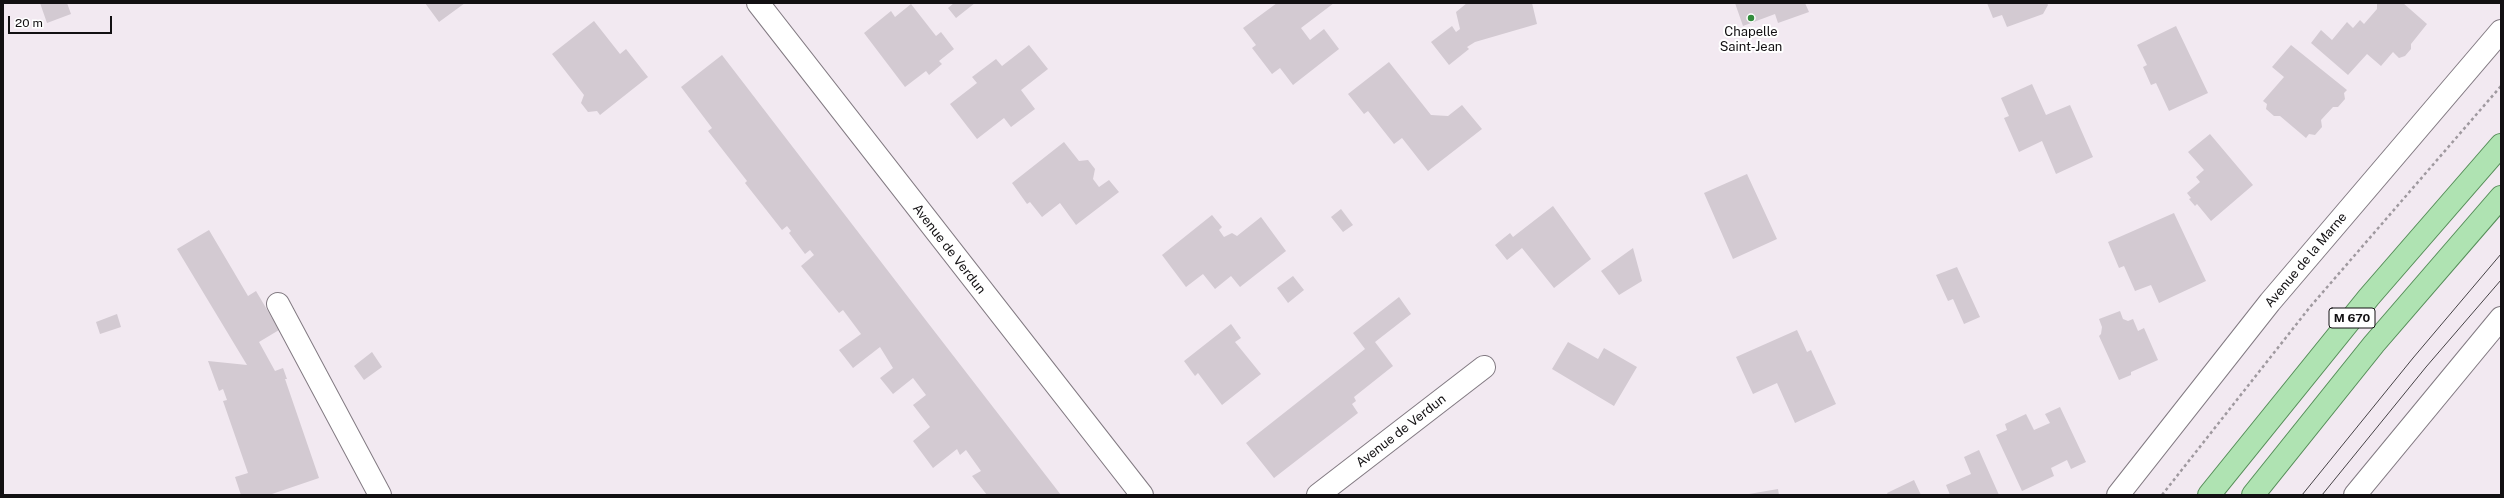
<!DOCTYPE html>
<html>
<head>
<meta charset="utf-8">
<style>
  body { margin:0 }
  #map { position:relative; width:2504px; height:498px; overflow:hidden; background:#f2e9f1; font-family:"Public Sans",sans-serif }
  canvas { display:block }
  .frame { position:absolute; inset:0; border:4px solid #121012; pointer-events:none }
  .scale { position:absolute; left:8px; top:16px; width:104px; height:18px; box-sizing:border-box; border:2px solid #121012; border-top:0; padding-left:5px; font-size:12px; line-height:14px; white-space:nowrap; color:#121012; -webkit-text-stroke:3px #fff; paint-order:stroke }
</style>
</head>
<body>
<div id="map">
<canvas width="2504" height="498"></canvas>
<div class="frame"></div>
<div class="scale">20 m</div>
</div>
<script>
const context = document.querySelector('canvas').getContext('2d');
context.lineJoin = 'round';
function fillPath(path, color) {
  context.fillStyle = color;
  context.fill(path, 'evenodd');
}
function shape(rows) {
  const path = new Path2D();
  for (const r of rows) {
    path.moveTo(r[0], r[1]);
    for (let i = 2; i < r.length; i += 2) path.lineTo(r[i], r[i + 1]);
  }
  return path;
}
function trace(path, color, width, dash) {
  context.strokeStyle = color;
  context.lineWidth = width;
  context.lineCap = dash ? 'butt' : 'round';
  context.setLineDash(dash || []);
  context.stroke(path);
}
function drawText(font, color, halo, rows, align = 'center') {
  context.font = font + ' "Public Sans",sans-serif';
  context.lineWidth = 4;
  context.setLineDash([]);
  context.textBaseline = 'middle';
  context.strokeStyle = halo;
  context.fillStyle = color;
  for (const [text, x, y, turn = 0] of rows) {
    context.save();
    context.translate(x, y);
    context.rotate((+turn || 0) * Math.PI / 180);
    context.textAlign = isNaN(turn) ? turn : align;
    if (halo) context.strokeText(text, 0, 0);
    context.fillText(text, 0, 0);
    context.restore();
  }
}
const building = shape([
  [40,3,67,3,71,14,47,23],
  [425,3,465,3,439,22],
  [954,3,975,3,956,18,948,8],
  [1277,3,1334,3,1301,28,1310,40,1324,29,1339,49,1293,85,1280,68,1272,74,1252,48,1256,45,1243,28],
  [1467,3,1532,3,1537,24,1475,42,1467,47,1469,49,1449,65,1431,42,1452,26,1456,32,1460,29,1456,12],
  [1735,3,1805,3,1809,12,1778,23,1775,14,1743,26],
  [1987,3,2047,3,2048,5,2043,14,2007,27,2002,15,1993,18],
  [2377,3,2403,3,2427,24,2411,44,2411,49,2405,56,2399,58,2393,52,2381,66,2367,54,2348,75,2311,43,2321,30,2332,40,2347,22,2353,28,2360,20,2364,24,2377,9],
  [911,4,936,36,941,32,954,49,939,61,942,64,929,75,926,71,905,87,864,33,891,11,895,17],
  [594,21,620,54,626,49,648,77,600,115,597,111,588,112,581,103,584,95,552,54],
  [2176,26,2208,93,2169,111,2156,83,2151,85,2143,67,2147,65,2137,45],
  [1029,45,1048,69,1021,90,1035,109,1011,127,1004,118,977,139,950,104,977,83,972,77,996,59,1002,66],
  [2291,45,2347,90,2344,93,2345,99,2338,107,2333,107,2321,120,2322,127,2315,135,2309,134,2306,138,2280,116,2274,116,2266,109,2267,104,2263,101,2284,77,2272,67],
  [722,55,928,323,1061,495,987,495,972,476,981,471,966,450,960,455,957,449,933,468,913,441,930,427,913,405,926,395,913,378,893,394,880,378,893,368,880,347,853,368,839,350,861,334,843,310,839,313,801,266,814,255,810,250,805,254,789,233,791,231,787,226,782,230,745,183,747,181,708,131,712,128,681,87],
  [1389,62,1431,115,1448,116,1462,105,1482,129,1428,171,1402,138,1394,144,1368,111,1364,114,1348,94],
  [2032,84,2046,115,2070,105,2093,157,2056,174,2042,141,2019,152,2004,118,2009,116,2001,98],
  [2210,134,2253,185,2211,221,2197,204,2195,206,2189,199,2191,198,2187,193,2200,182,2196,177,2204,170,2188,152],
  [1064,142,1079,161,1088,160,1095,169,1093,179,1099,187,1109,180,1119,192,1076,225,1060,203,1042,217,1030,202,1027,204,1012,183],
  [1747,174,1777,239,1733,259,1704,193],
  [1553,206,1591,259,1554,288,1522,248,1507,260,1495,245,1510,233,1513,237],
  [1341,209,1353,225,1343,232,1331,217],
  [2174,213,2206,281,2159,303,2151,285,2135,291,2124,266,2119,268,2108,242],
  [1212,215,1222,227,1219,230,1224,237,1232,233,1237,236,1261,217,1286,251,1240,287,1231,276,1215,289,1203,274,1186,287,1162,255],
  [209,230,248,296,256,291,279,330,259,342,275,371,283,368,287,379,285,379,319,478,269,495,241,495,235,477,248,473,223,401,227,400,223,389,219,391,208,361,247,365,177,249],
  [1633,248,1642,281,1619,295,1601,271],
  [1957,267,1980,317,1964,324,1953,299,1948,301,1936,275],
  [1293,276,1304,290,1288,303,1277,288],
  [1399,297,1411,314,1375,342,1393,366,1354,397,1356,401,1352,404,1358,413,1274,478,1246,443,1365,349,1353,333],
  [2120,311,2123,319,2128,321,2133,319,2138,331,2144,328,2158,360,2131,372,2131,375,2119,380,2099,336,2101,334,2102,327,2099,319],
  [117,314,121,327,100,334,96,322],
  [1231,324,1241,338,1235,342,1261,374,1222,405,1198,373,1195,376,1184,361],
  [1797,330,1807,352,1811,350,1836,404,1795,423,1777,383,1753,394,1736,357],
  [1568,342,1598,359,1604,348,1637,367,1614,406,1552,369],
  [372,352,382,367,364,380,354,366],
  [2060,407,2086,462,2071,469,2067,460,2051,468,2054,476,2022,491,1996,435,2007,430,2005,424,2026,414,2034,430,2050,423,2045,414],
  [1979,450,1999,495,1950,495,1946,485,1971,474,1964,457],
  [1914,480,1921,495,1888,495,1887,493],
  [1778,489,1779,495,1749,495,1749,494]
]);
const path = shape([
  [2162,495,2310,307,2501,86]
]);
const minor = shape([
  [758,3,1142,495],
  [278,304,380,495],
  [1318,495,1484,367],
  [2118,495,2270,302,2501,31],
  [2355,495,2501,318]
]);
const major = shape([
  [2209,495,2369,297,2501,145],
  [2253,495,2374,344,2501,197]
]);
const tram = shape([
  [2302,495,2413,358,2501,254],
  [2322,495,2426,367,2501,280]
]);
const markers = [
  [1751,18,4,"#328c3c"]
];
const shields = [
  [2352,318,46]
];
const shieldNames = [
  ["M 670",2352,318]
];
const poiNames = [
  ["Chapelle",1751,32],
  ["Saint-Jean",1751,47]
];
const streetNames = [
  ["Avenue de Verdun",949,249,52],
  ["Avenue de la Marne",2306,260,-50],
  ["Avenue de Verdun",1401,431,-38]
];
fillPath(building, '#d3cad2');
trace(minor, '#827a82', 24);
trace(major, '#558d58', 24);
trace(path, '#9f999f', 2.5, [3, 3]);
trace(minor, '#fff', 22);
trace(major, '#afe3b2', 22);
trace(tram, '#464246', 1);
for (const [x, y, r, color] of markers) {
  const dot = new Path2D();
  dot.arc(x, y, r, 0, 2 * Math.PI);
  context.fillStyle = color;
  context.fill(dot);
  trace(dot, '#fff', 1.5);
}
for (const [x, y, w] of shields) {
  const box = new Path2D();
  box.roundRect(x - w / 2, y - 10, w, 20, 3);
  context.fillStyle = '#fff';
  context.fill(box);
  trace(box, '#121012', 1);
}
drawText('bold 12px', '#121012', null, shieldNames);
drawText('13px', '#121012', '#fff', poiNames);
drawText('13px', '#121012', '#fff', streetNames);
</script>
</body>
</html>
